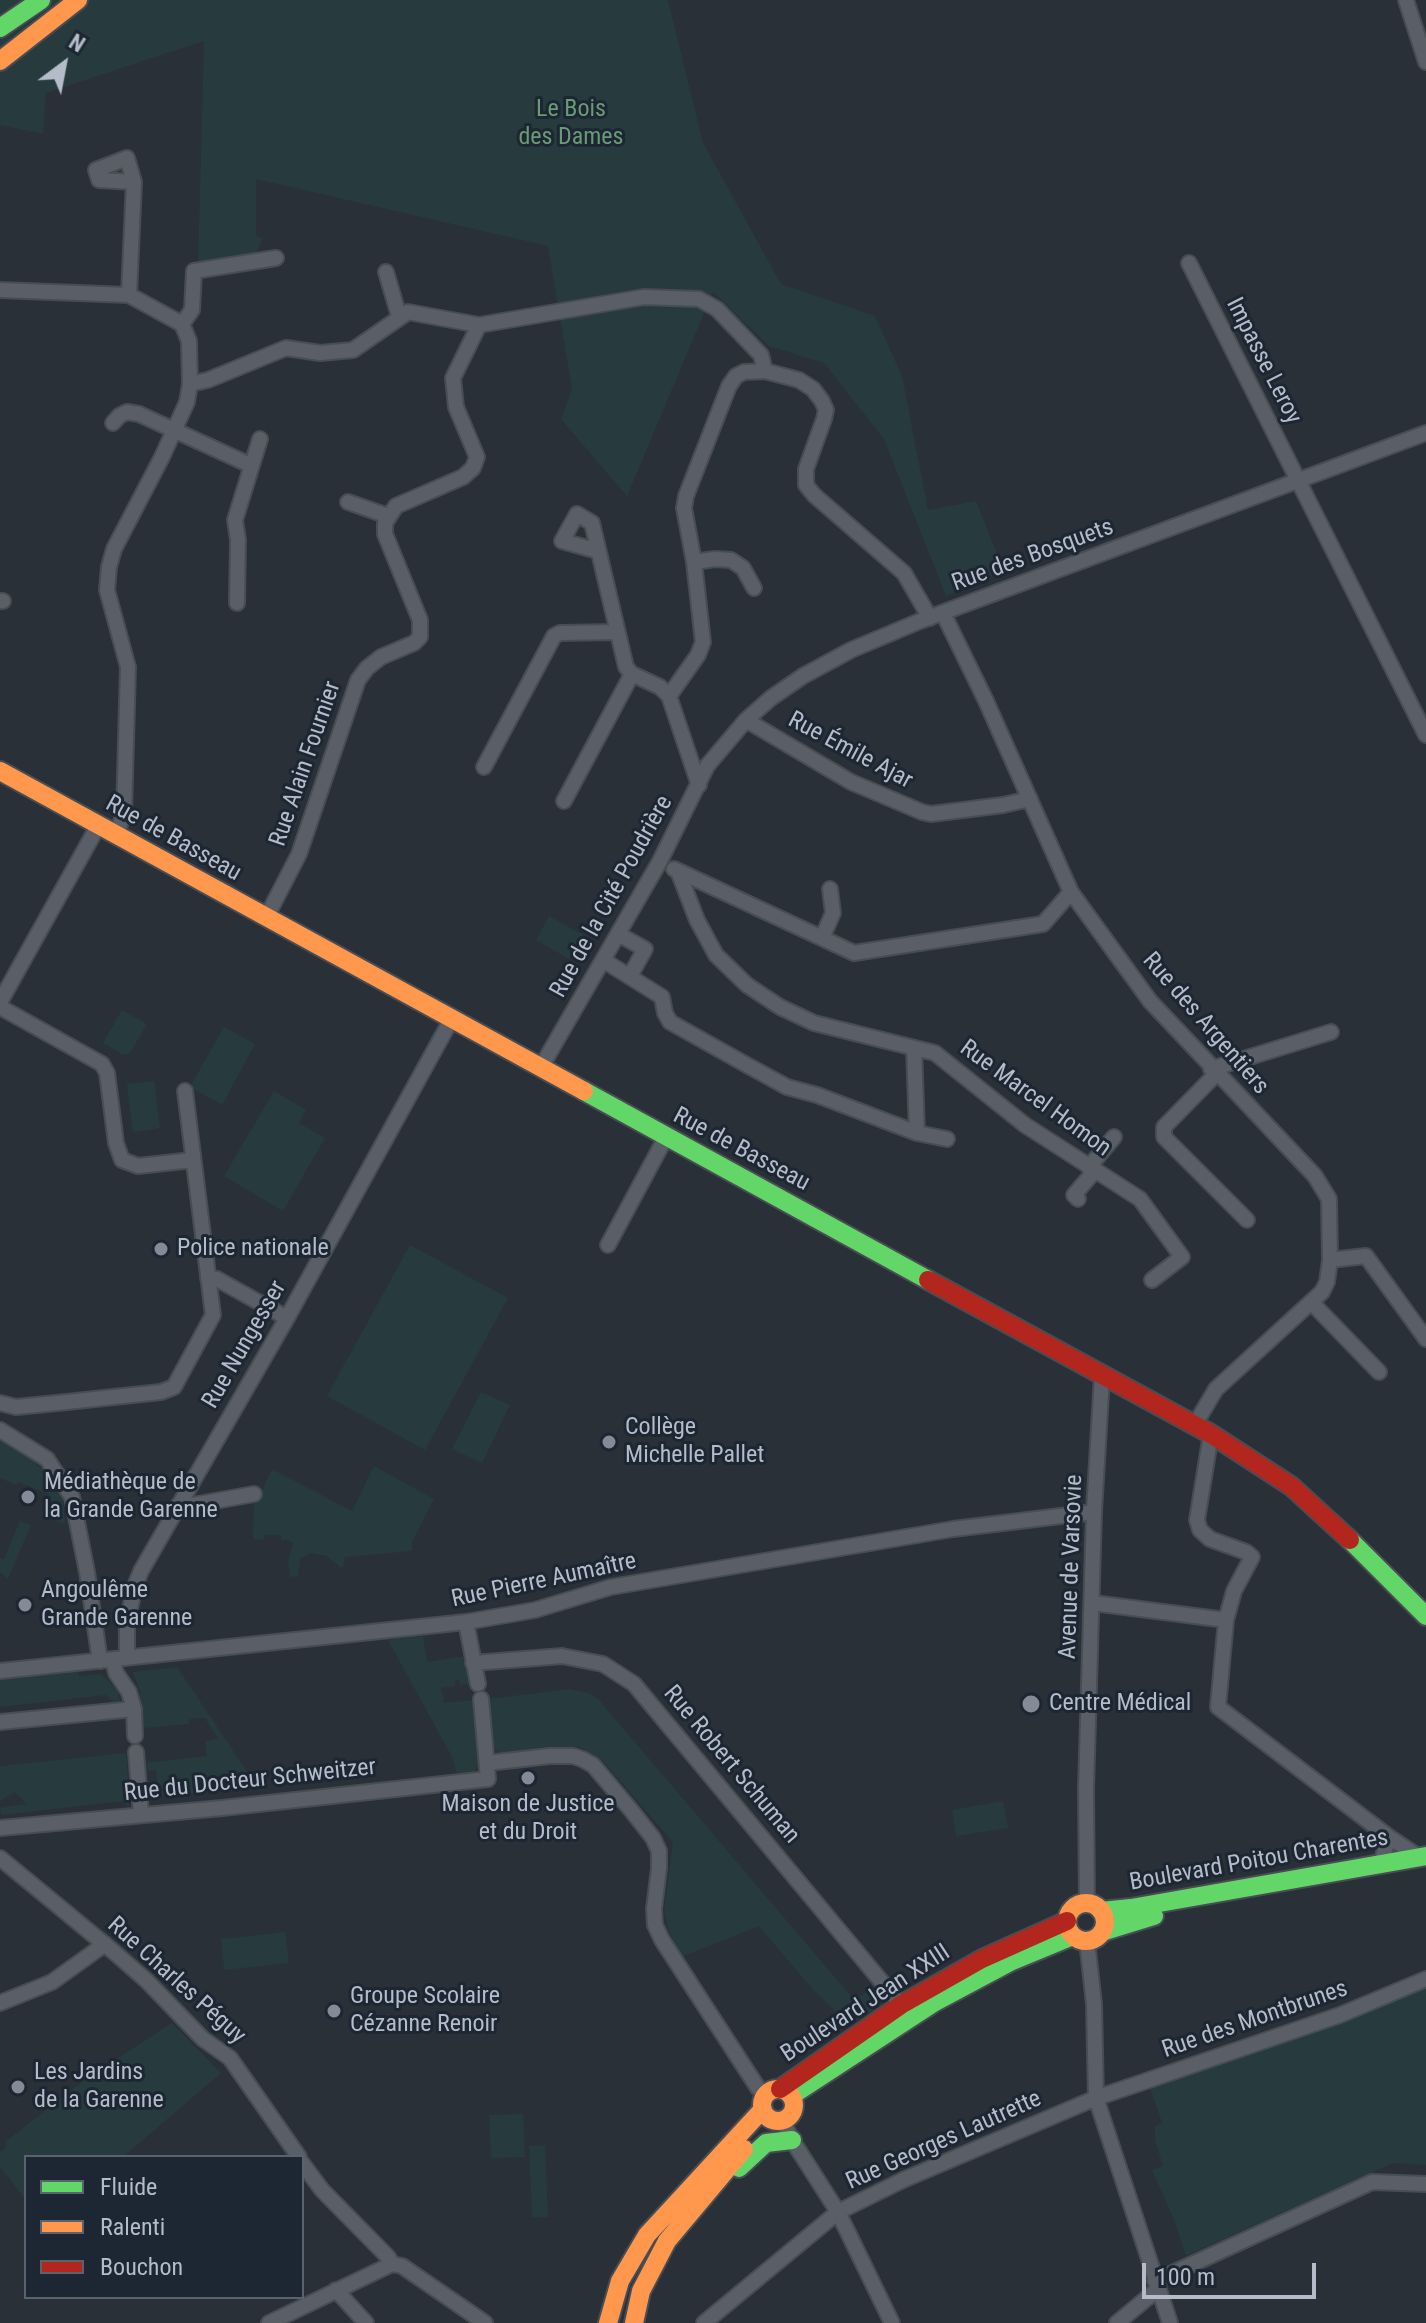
<!DOCTYPE html>
<html>
<head>
<meta charset="utf-8">
<style>
  body { margin:0 }
  #map { position:relative; width:1426px; height:2323px; overflow:hidden; background:#2a3038; font-family:"Roboto Condensed",sans-serif }
  canvas { display:block }
  .legend { position:absolute; left:24px; top:2155px; width:280px; height:144px; box-sizing:border-box; background:#1d2633; border:2px solid #59626f; margin:0; padding:10px 14px; list-style:none; font-size:24px; color:#b4bcc9 }
  .legend li { display:flex; align-items:center; gap:16px; height:40px }
  .legend b { width:40px; border:2px solid #59626f }
  .north { position:absolute; left:24px; top:24px; width:80px; height:80px; -webkit-text-stroke:6px #1d2633; paint-order:stroke; rotate:32deg; font-size:22px; font-weight:700; line-height:32px; text-align:center; color:#b4bcc9 }
  .north::after { content:''; display:block; margin:auto; width:28px; height:36px; background:#b4bcc9; clip-path:polygon(50% 0,100% 100%,50% 72%,0 100%) }
  .scale { position:absolute; left:1142px; top:2263px; width:174px; height:36px; box-sizing:border-box; border:4px solid #b4bcc9; border-top:0; padding-left:10px; font-size:24px; line-height:28px; white-space:nowrap; color:#b4bcc9; -webkit-text-stroke:6px #1d2633; paint-order:stroke }
</style>
</head>
<body>
<div id="map">
<canvas width="1426" height="2323"></canvas>
<ul class="legend">
<li><b style="height:10px;background:#63d668"></b>Fluide</li>
<li><b style="height:10px;background:#ff974d"></b>Ralenti</li>
<li><b style="height:10px;background:#b3261e"></b>Bouchon</li>
</ul>
<div class="north">N</div>
<div class="scale">100 m</div>
</div>
<script>
const context = document.querySelector('canvas').getContext('2d');
context.lineJoin = 'round';
function fillPath(path, color) {
  context.fillStyle = color;
  context.fill(path, 'evenodd');
}
function shape(rows) {
  const path = new Path2D();
  for (const r of rows) {
    if (r.length === 3) {
      path.moveTo(r[0] + r[2], r[1]);
      path.arc(r[0], r[1], r[2], 0, 2 * Math.PI);
      continue;
    }
    path.moveTo(r[0], r[1]);
    for (let i = 2; i < r.length; i += 2) path.lineTo(r[i], r[i + 1]);
  }
  return path;
}
function trace(path, color, width, dash) {
  context.strokeStyle = color;
  context.lineWidth = width;
  context.lineCap = dash ? 'butt' : 'round';
  context.setLineDash(dash || []);
  context.stroke(path);
}
function drawText(font, color, halo, rows, align = 'center') {
  context.font = font + ' "Roboto Condensed",sans-serif';
  context.lineWidth = 6;
  context.setLineDash([]);
  context.textBaseline = 'middle';
  context.strokeStyle = halo;
  context.fillStyle = color;
  for (const [text, x, y, turn = 0] of rows) {
    context.save();
    context.translate(x, y);
    context.rotate((+turn || 0) * Math.PI / 180);
    context.textAlign = isNaN(turn) ? turn : align;
    if (halo) context.strokeText(text, 0, 0);
    context.fillText(text, 0, 0);
    context.restore();
  }
}
const green = shape([
  [0,0,668,0,703,143,781,284,875,316,902,376,928,510,976,501,1004,571,946,596,884,439,824,363,769,346,713,292,627,496,561,419,572,389,548,246,256,179,256,236,263,239,253,258,198,266,204,41,46,93,43,134,0,125],
  [549,916,583,935,569,959,536,940],
  [122,1010,147,1024,129,1054,122,1054,103,1043],
  [224,1027,255,1044,222,1105,190,1087],
  [154,1081,160,1128,133,1132,127,1084],
  [274,1091,306,1110,299,1123,325,1138,283,1211,224,1176],
  [410,1245,508,1298,425,1450,327,1396],
  [481,1392,510,1405,482,1463,452,1449],
  [0,1440,31,1459,48,1474,63,1500,65,1524,41,1514,49,1494,18,1482,16,1485,0,1478],
  [374,1466,434,1499,412,1542,412,1551,345,1557,343,1567,340,1567,327,1556,311,1553,300,1559,298,1576,290,1577,288,1561,293,1543,289,1540,281,1540,281,1535,265,1535,264,1540,253,1539,254,1500,257,1501,272,1469,352,1511],
  [20,1521,31,1525,8,1579,0,1572,0,1558,4,1559],
  [423,1636,427,1662,466,1656,472,1684,460,1685,459,1680,455,1680,455,1686,441,1688,444,1703,473,1700,479,1765,473,1773,457,1774,452,1757,388,1640],
  [177,1667,228,1743,258,1788,151,1797,149,1784,157,1782,156,1770,148,1771,147,1763,207,1756,205,1741,218,1739,205,1718,190,1719,188,1724,144,1728,140,1692,133,1672],
  [78,1672,79,1676,101,1674,117,1690,120,1701,113,1702,106,1695,0,1707,0,1680],
  [569,1689,589,1693,599,1700,855,2001,867,1991,864,1987,870,1985,879,1990,885,2000,880,2007,850,2025,813,1990,759,1926,681,1957,668,1929,664,1911,673,1842,601,1759,579,1747,551,1747,503,1753,496,1751,494,1745,488,1699],
  [126,1753,130,1801,128,1807,123,1801,1,1815,0,1808,27,1804,15,1792,0,1801,0,1766],
  [1003,1801,1008,1828,956,1836,952,1810],
  [285,1932,289,1963,224,1970,221,1939],
  [1426,1986,1426,2165,1393,2163,1186,2256,1175,2222,1152,2170,1163,2166,1155,2141,1155,2126,1162,2123,1150,2088],
  [172,2023,221,2073,123,2157,26,2157,26,2200,0,2167,0,2152,7,2146,5,2142,86,2079],
  [523,2114,525,2157,491,2158,489,2115],
  [545,2145,548,2217,532,2217,529,2146]
]);
const street = shape([
  [1406,0,1426,62],
  [1189,263,1426,735],
  [386,272,399,316],
  [0,290,129,295,182,324,189,341,190,384,187,402,162,457,114,549,109,567,107,590,128,667,124,814,116,835],
  [129,295,134,182,127,158,96,170,99,180,134,182],
  [182,324,192,310,194,271,276,258],
  [190,384,208,380,286,348,320,353,353,350,408,312,479,325],
  [113,423,119,416,127,412,139,414,250,465],
  [348,502,388,516],
  [598,551,562,541,577,514,592,523,626,667,632,674,660,687,669,696,699,785],
  [694,562,715,559,731,560,743,568,754,588],
  [0,601,3,601],
  [237,603,238,540,235,520,260,439],
  [943,613,986,701,1071,892,1150,1001,1315,1176,1329,1199,1330,1260,1327,1282,1322,1292,1216,1389,1194,1426],
  [669,696,698,655,703,642,694,562,684,508,686,496,729,386,736,376,744,372,765,371,799,380,813,389,822,401,826,410,824,419,806,469,806,485,814,495,904,573,930,618],
  [746,720,851,782,922,812,931,814,1003,805,1030,799],
  [484,767,554,636,560,633,616,632],
  [564,801,632,674],
  [674,869,854,953,1043,924,1071,892],
  [678,871,697,920,716,955,747,985,780,1007,814,1023,935,1053,1025,1125,1140,1199,1182,1257,1152,1280],
  [266,918,299,854,358,680,367,668,381,657,414,643,420,637,420,620,385,534,385,523,396,506,463,477,473,468,477,457,456,407,453,378,479,325,644,297,699,299,717,309,761,355,765,371],
  [618,934,645,949,630,976],
  [822,938,833,913,830,889],
  [603,960,662,997,665,1013,670,1022,745,1064,787,1087,817,1095,917,1133,914,1048],
  [0,1002,98,826],
  [0,1007,102,1064,107,1073,116,1143,122,1160,138,1166,193,1160],
  [540,1069,660,861,707,766,746,720,771,698,803,676,851,650,920,621,1426,433],
  [1211,1069,1331,1032],
  [1216,1074,1164,1127,1164,1137,1247,1220],
  [917,1133,947,1139],
  [1078,1199,1074,1195,1092,1174,1089,1167,1114,1137],
  [608,1245,666,1137],
  [1330,1260,1366,1256,1426,1339],
  [208,1278,217,1279,287,1318],
  [1312,1303,1379,1372],
  [0,1403,16,1407,57,1403,161,1392,174,1387,213,1315,185,1091],
  [0,1430,47,1459,72,1497,87,1572,100,1661],
  [1211,1434,1197,1520,1200,1530,1210,1539,1246,1552,1252,1557,1234,1591,1226,1620],
  [179,1504,193,1505,254,1494],
  [1093,1603,1226,1620,1218,1707,1389,1837],
  [466,1622,478,1684],
  [127,1658,127,1622,135,1586,141,1571,287,1318,451,1020],
  [113,1660,116,1673,129,1692,134,1709,135,1736],
  [473,1663,562,1656,603,1664,634,1684,901,2005],
  [0,1671,466,1622,535,1610,611,1587,953,1529,1094,1512],
  [0,1722,134,1709],
  [136,1752,141,1814],
  [487,1763,550,1756,573,1756,582,1759,593,1765,631,1810,653,1838,659,1851,659,1868,654,1909,655,1925,662,1940,758,2088,767,2094],
  [0,1828,222,1808,488,1779,481,1699],
  [0,1858,114,1952,147,1981,203,2039,230,2058,299,2157],
  [1381,1863,1389,1837,1419,1857],
  [1087,1904,1086,1789,1094,1512,1102,1376],
  [1087,1941,1094,2004,1096,2098,1170,2323],
  [0,2003,52,1982,105,1944],
  [782,2120,792,2140,838,2212,892,2323],
  [302,2163,322,2190,388,2257,392,2264],
  [1155,2281,1372,2182,1426,2184],
  [336,2290,366,2323],
  [269,2323,392,2264,402,2266,485,2323],
  [704,2323,838,2212,903,2180,1096,2098,1340,2015,1426,1979],
  [1117,2323,1158,2289]
]);
const fast = shape([
  [0,28,41,0],
  [584,1091,928,1280],
  [1350,1540,1426,1616],
  [1101,1911,1131,1908,1426,1856],
  [1102,1932,1154,1916],
  [791,2096,935,2002,1010,1962,1073,1936],
  [739,2168,766,2143,792,2140]
]);
const slow = shape([
  [0,61,78,0],
  [0,771,584,1091],
  [1086,1922,19],
  [778,2105,16],
  [608,2323,620,2281,647,2235,763,2109],
  [634,2323,641,2291,667,2241,744,2149]
]);
const jam = shape([
  [928,1280,1211,1434,1291,1486,1350,1540],
  [780,2089,901,2005,982,1959,1067,1921]
]);
const markers = [
  [161,1249,8,"#848b96"],
  [609,1442,8,"#848b96"],
  [28,1497,8,"#848b96"],
  [25,1605,8,"#848b96"],
  [1031,1704,10,"#848b96"],
  [528,1778,8,"#848b96"],
  [334,2011,8,"#848b96"],
  [18,2087,8,"#848b96"]
];
const parkNames = [
  ["Le Bois",571,110],
  ["des Dames",571,138]
];
const streetNames = [
  ["Impasse Leroy",1263,361,63],
  ["Rue des Bosquets",1033,556,-20],
  ["Rue Émile Ajar",850,751,28],
  ["Rue Alain Fournier",306,764,-71],
  ["Rue de Basseau",173,839,29],
  ["Rue de la Cité Poudrière",612,897,-61],
  ["Rue des Argentiers",1205,1024,49],
  ["Rue Marcel Homon",1035,1099,36],
  ["Rue de Basseau",741,1150,28],
  ["Rue Nungesser",245,1345,-60],
  ["Avenue de Varsovie",1072,1567,-88],
  ["Rue Pierre Aumaître",544,1581,-12],
  ["Rue Robert Schuman",731,1765,50],
  ["Rue du Docteur Schweitzer",250,1781,-6],
  ["Boulevard Poitou Charentes",1259,1861,-10],
  ["Rue Charles Péguy",176,1981,42],
  ["Boulevard Jean XXIII",866,2004,-33],
  ["Rue des Montbrunes",1255,2020,-19],
  ["Rue Georges Lautrette",944,2141,-24]
];
const poiNames = [
  ["Police nationale",177,1249],
  ["Collège",625,1428],
  ["Michelle Pallet",625,1456],
  ["Médiathèque de",44,1483],
  ["la Grande Garenne",44,1511],
  ["Angoulême",41,1591],
  ["Grande Garenne",41,1619],
  ["Centre Médical",1049,1704],
  ["Maison de Justice",528,1805,"center"],
  ["et du Droit",528,1833,"center"],
  ["Groupe Scolaire",350,1997],
  ["Cézanne Renoir",350,2025],
  ["Les Jardins",34,2073],
  ["de la Garenne",34,2101]
];
fillPath(green, '#273a3e');
trace(street, '#484c53', 18);
trace(fast, '#484c53', 22);
trace(slow, '#484c53', 22);
trace(jam, '#484c53', 22);
trace(street, '#5a5e66', 14);
trace(fast, '#63d668', 18);
trace(slow, '#ff974d', 18);
trace(jam, '#b3261e', 18);
for (const [x, y, r, color] of markers) {
  const dot = new Path2D();
  dot.arc(x, y, r, 0, 2 * Math.PI);
  context.fillStyle = color;
  context.fill(dot);
  trace(dot, '#1d2633', 3);
}
drawText('24px', '#6b9a76', '#1d2633', parkNames);
drawText('24px', '#b4bcc9', '#1d2633', streetNames);
drawText('24px', '#b4bcc9', '#1d2633', poiNames, 'left');
</script>
</body>
</html>
